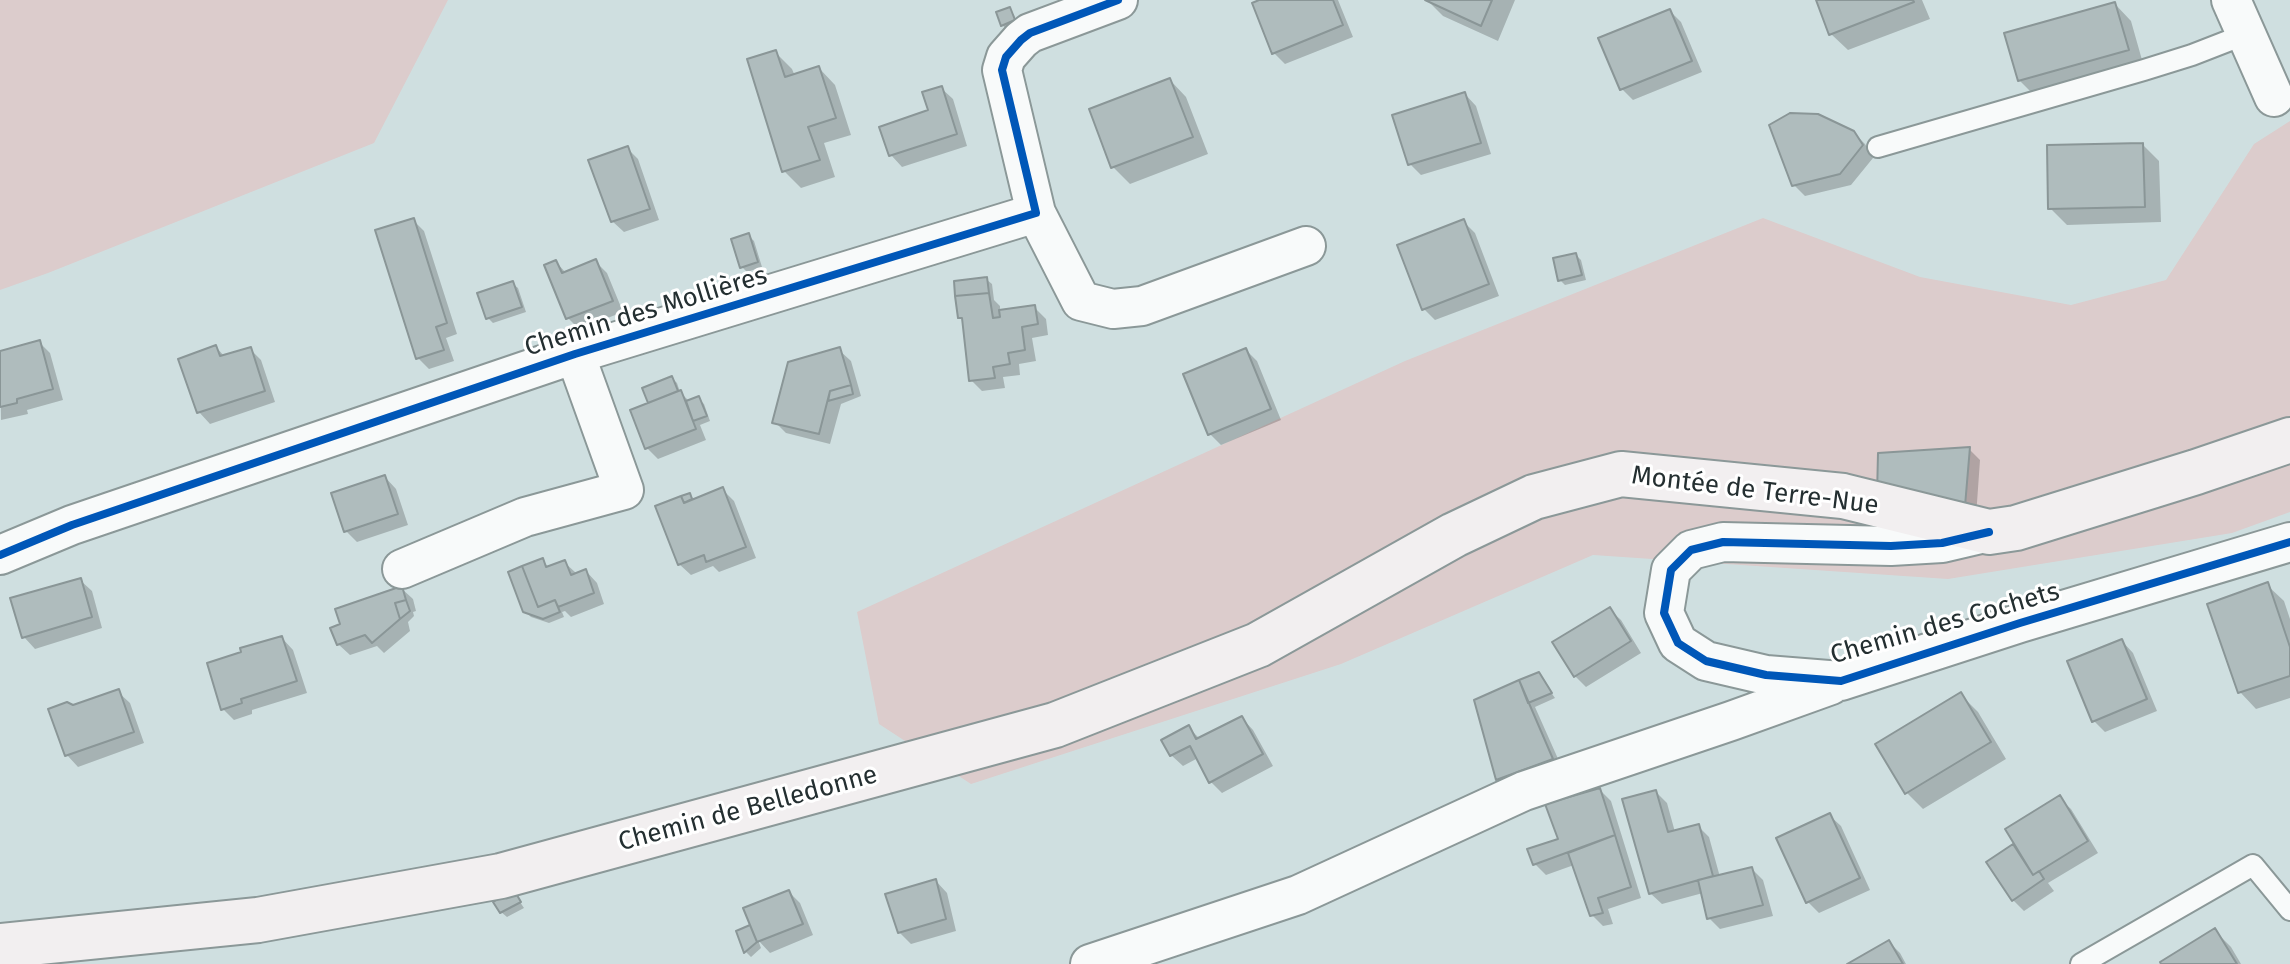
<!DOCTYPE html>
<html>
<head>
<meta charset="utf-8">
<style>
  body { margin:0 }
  canvas { display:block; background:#cfdfe0 }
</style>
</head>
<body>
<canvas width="2290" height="964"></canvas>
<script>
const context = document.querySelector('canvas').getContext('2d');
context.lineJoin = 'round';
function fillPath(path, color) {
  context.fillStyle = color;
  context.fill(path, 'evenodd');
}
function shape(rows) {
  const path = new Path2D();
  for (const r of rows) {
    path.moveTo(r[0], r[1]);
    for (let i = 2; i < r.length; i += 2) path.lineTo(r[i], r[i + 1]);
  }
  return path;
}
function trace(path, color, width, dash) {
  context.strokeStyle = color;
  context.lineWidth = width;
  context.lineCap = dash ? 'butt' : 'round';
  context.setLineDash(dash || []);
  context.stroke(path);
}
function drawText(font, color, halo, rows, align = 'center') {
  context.font = font + ' "Fira Sans",sans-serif';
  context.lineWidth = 6;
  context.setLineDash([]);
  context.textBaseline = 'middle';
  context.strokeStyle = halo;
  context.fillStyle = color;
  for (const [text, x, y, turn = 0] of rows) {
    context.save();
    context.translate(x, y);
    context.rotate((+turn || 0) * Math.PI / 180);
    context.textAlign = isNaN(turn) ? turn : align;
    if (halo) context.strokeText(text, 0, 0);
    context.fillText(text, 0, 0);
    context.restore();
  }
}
const green = shape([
  [0,0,448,0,374,143,48,273,0,290],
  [2290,121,2290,512,2232,533,1948,579,1593,555,1341,664,971,784,879,724,857,612,1405,361,1763,218,1920,277,2071,305,2166,280,2254,144]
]);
const shadow = shape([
  [1265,0,1338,0,1353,37,1285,64,1274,53,1255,4],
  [1427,0,1515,0,1498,41,1443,16],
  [1818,0,1922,0,1930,19,1848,50,1831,34],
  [2115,4,2131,21,2144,67,2036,97,2019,80],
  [1009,9,1014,15,1019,26,1008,30,1002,25],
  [1670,11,1681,22,1702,72,1633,100,1622,89],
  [775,52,792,69,795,76,819,68,835,85,851,135,824,143,835,177,801,188,784,171],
  [1170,80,1186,97,1208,154,1130,184,1113,167,1092,110],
  [941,88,953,99,967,146,902,167,891,155,930,112],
  [1465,94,1476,106,1491,154,1421,175,1410,164],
  [1853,132,1865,144,1873,158,1851,185,1805,196,1794,185],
  [2143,145,2159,161,2161,222,2067,225,2050,208],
  [627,148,638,159,659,220,624,232,612,221],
  [413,220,424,231,457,334,446,338,454,361,429,369,418,358],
  [1463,221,1475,233,1499,296,1435,320,1424,309],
  [748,235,754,241,762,267,747,272,742,267],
  [1576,255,1581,260,1586,280,1565,285,1560,280],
  [556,262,566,273,596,262,607,273,623,312,579,329,568,318],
  [986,279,992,284,994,300,1000,306,1000,312,1034,307,1046,319,1048,335,1032,338,1036,361,1019,364,1020,375,1003,377,1005,388,982,391,971,380,964,320,960,317],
  [512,283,518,288,526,312,493,323,488,318],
  [39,342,50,353,63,400,27,410,28,414,1,420,0,353],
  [216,347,225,357,250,349,261,360,275,402,210,424,199,412],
  [839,350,851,361,861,396,841,404,830,444,786,433,775,422],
  [1246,350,1257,361,1281,420,1221,445,1210,434],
  [672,378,677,383,680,392,690,402,699,399,704,404,710,421,700,425,706,440,658,459,647,448,652,404],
  [1969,449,1980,460,1976,517,1880,455],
  [385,477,396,489,408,525,357,542,346,531],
  [723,490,734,501,756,558,719,572,713,566,691,575,679,564,657,507,690,495,695,500],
  [542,561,549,567,564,562,576,573,586,571,597,583,604,604,571,617,565,611,562,612,564,617,549,623,531,617,525,611],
  [80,580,92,591,102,628,35,649,24,637],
  [2267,585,2284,601,2290,619,2290,698,2256,709,2240,692],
  [401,588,413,599,416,611,413,612,414,616,408,622,410,631,384,653,377,646,350,655,338,644],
  [1609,609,1621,620,1641,653,1586,687,1575,676],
  [282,638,293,650,307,693,252,710,252,714,234,720,223,709],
  [2122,641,2133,653,2157,711,2105,732,2094,721],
  [1538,674,1555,698,1535,707,1563,770,1509,790,1498,779,1476,702],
  [118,692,130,703,144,743,78,767,67,755,72,707],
  [1961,695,1978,712,2006,759,1923,809,1906,792],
  [1242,718,1253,730,1273,766,1222,793,1211,782,1198,758,1183,766,1171,755,1189,728,1200,739],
  [1600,790,1611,801,1641,898,1608,909,1613,924,1603,926,1592,915,1574,865,1546,875,1535,864,1560,840],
  [1656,792,1667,803,1675,832,1698,826,1709,837,1720,877,1752,869,1763,880,1773,916,1720,929,1709,918,1703,893,1662,904,1650,893],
  [2059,798,2071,809,2098,853,2048,883,2054,891,2024,911,2013,900,1989,863,2016,845],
  [1829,815,1841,826,1870,890,1819,913,1808,902],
  [936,881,947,893,956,931,911,944,899,932],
  [789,892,800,903,813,935,770,953,758,940,761,948,751,957,746,952,738,932,753,926],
  [514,893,524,908,507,917,501,912],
  [2214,930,2231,947,2241,964,2164,964],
  [1889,942,1900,953,1906,964,1851,964]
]);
const building = shape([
  [1259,0,1333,0,1343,25,1272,54,1252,3,1259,0],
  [1425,0,1492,0,1481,26,1425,0],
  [1816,0,1913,0,1914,2,1829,35,1816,0],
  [2115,2,2129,50,2018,81,2004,33,2115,2],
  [1010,7,1015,20,1001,26,996,12,1010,7],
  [1670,9,1692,61,1620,90,1598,38,1670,9],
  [776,50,785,77,819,66,836,118,808,127,820,160,782,172,747,59,776,50],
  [1170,78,1193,137,1111,168,1089,109,1170,78],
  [942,86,957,134,889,156,879,127,928,110,922,92,942,86],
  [1465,92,1481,143,1408,165,1392,115,1465,92],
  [1790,113,1818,114,1854,131,1863,145,1840,174,1792,186,1769,125,1790,113],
  [2143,143,2145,207,2048,209,2047,145,2143,143],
  [628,146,650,209,611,222,588,160,628,146],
  [414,218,447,323,436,327,444,350,416,359,375,230,414,218],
  [1464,219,1489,284,1422,310,1397,245,1464,219],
  [749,233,758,262,740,268,731,239,749,233],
  [1576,253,1582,275,1558,281,1553,258,1576,253],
  [596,259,613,301,566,319,544,265,556,260,562,273,596,259],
  [987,277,989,293,955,296,954,281,987,277],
  [513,281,522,307,486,319,477,293,513,281],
  [989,293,993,318,1000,317,999,310,1035,305,1038,324,1022,327,1025,350,1008,353,1010,364,993,367,995,378,969,381,962,318,958,318,955,296,989,293],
  [40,340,53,389,17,399,17,403,0,407,0,351,40,340],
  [216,345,220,356,251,347,265,391,197,413,178,359,216,345],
  [840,347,851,385,830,391,819,434,772,423,788,362,840,347],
  [1246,348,1271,409,1208,435,1183,374,1246,348],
  [672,376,678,391,648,403,642,388,672,376],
  [851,385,853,394,828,401,830,391,851,385],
  [681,390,696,429,645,449,630,410,681,390],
  [699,396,707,416,693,421,686,401,699,396],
  [1970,447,1965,506,1877,496,1878,453,1970,447],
  [385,475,398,514,344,532,331,493,385,475],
  [723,487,746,547,706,562,704,555,678,565,655,506,681,496,684,503,723,487],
  [690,493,692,499,684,503,681,496,690,493],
  [543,558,546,567,565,560,571,575,586,569,594,593,558,607,555,600,538,607,522,566,543,558],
  [522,566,538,607,555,600,560,612,543,619,523,612,508,572,522,566],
  [81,578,92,617,22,638,10,598,81,578],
  [2268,582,2290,647,2290,676,2238,693,2207,604,2268,582],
  [402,586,406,600,395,603,400,619,372,643,365,635,337,645,330,628,340,624,335,609,402,586],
  [406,600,410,611,400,619,395,603,406,600],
  [1610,607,1631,641,1574,677,1552,642,1610,607],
  [282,636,297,681,241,699,242,703,221,710,207,663,241,652,240,648,282,636],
  [2122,639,2147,699,2092,722,2067,661,2122,639],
  [1539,672,1552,693,1528,703,1519,680,1539,672],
  [1519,680,1553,759,1496,780,1474,700,1519,680],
  [119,689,134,732,65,756,48,709,67,702,73,705,119,689],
  [1961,692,1991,742,1905,794,1875,744,1961,692],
  [1242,716,1263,754,1209,783,1190,746,1170,756,1161,740,1189,725,1196,739,1242,716],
  [1600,788,1615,835,1533,865,1527,849,1558,839,1545,804,1600,788],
  [1656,790,1668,832,1699,824,1713,876,1649,894,1622,799,1656,790],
  [2060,795,2088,841,2033,875,2005,829,2060,795],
  [1830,813,1860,878,1806,903,1776,838,1830,813],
  [1615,835,1631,887,1598,898,1603,913,1590,916,1568,853,1615,835],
  [2013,844,2033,875,2039,871,2044,879,2012,901,1986,862,2013,844],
  [1752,867,1763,905,1707,919,1698,880,1752,867],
  [936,879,946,919,898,933,885,894,936,879],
  [514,890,521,902,500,913,493,902,514,890],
  [789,890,803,924,757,942,743,908,789,890],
  [750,925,757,942,744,953,736,931,750,925],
  [2215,928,2237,964,2161,964,2160,962,2215,928],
  [1889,940,1903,964,1847,964,1889,940]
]);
const service = shape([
  [1878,147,2144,70,2192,55,2246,34],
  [2081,964,2253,865,2290,910]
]);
const minor = shape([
  [2231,0,2274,97],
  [1036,213,1081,301,1113,309,1142,306,1306,246],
  [1989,532,1942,543,1891,546,1723,542,1691,550,1671,570,1664,613,1678,643,1706,661,1766,675,1841,681,2020,623,2290,542],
  [0,555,72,525,575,354,1036,213,1002,70,1006,57,1021,40,1030,33,1118,0],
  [402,569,525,517,624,490,575,354],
  [1090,964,1298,895,1524,791,1731,721,1831,685]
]);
const secondary = shape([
  [0,946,258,920,501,876,1055,725,1258,645,1454,535,1534,497,1621,474,1843,496,1989,532,2016,528,2196,472,2290,440]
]);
const cycleway = shape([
  [1989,532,1942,543,1891,546,1723,542,1691,550,1671,570,1664,613,1678,643,1706,661,1766,675,1841,681,2020,623,2290,542],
  [0,555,72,525,575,354,1036,213,1002,70,1006,57,1021,40,1030,33,1118,0]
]);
const streetNames = [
  ["Chemin des Mollières",646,312,-17],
  ["Montée de Terre-Nue",1755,491,7],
  ["Chemin des Cochets",1945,624,-16],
  ["Chemin de Belledonne",748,809,-15]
];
fillPath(green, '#dccccc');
fillPath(shadow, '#0003');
fillPath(building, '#afbcbd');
trace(building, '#8a9697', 2);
trace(service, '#8b9898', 24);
trace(minor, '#8b9898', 42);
trace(secondary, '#8b9898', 48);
trace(service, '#f8fafa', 20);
trace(minor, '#f8fafa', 38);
trace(secondary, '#f2eff0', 44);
trace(cycleway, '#0057b8', 8);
drawText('26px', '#242f31', '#fff', streetNames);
</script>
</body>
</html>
